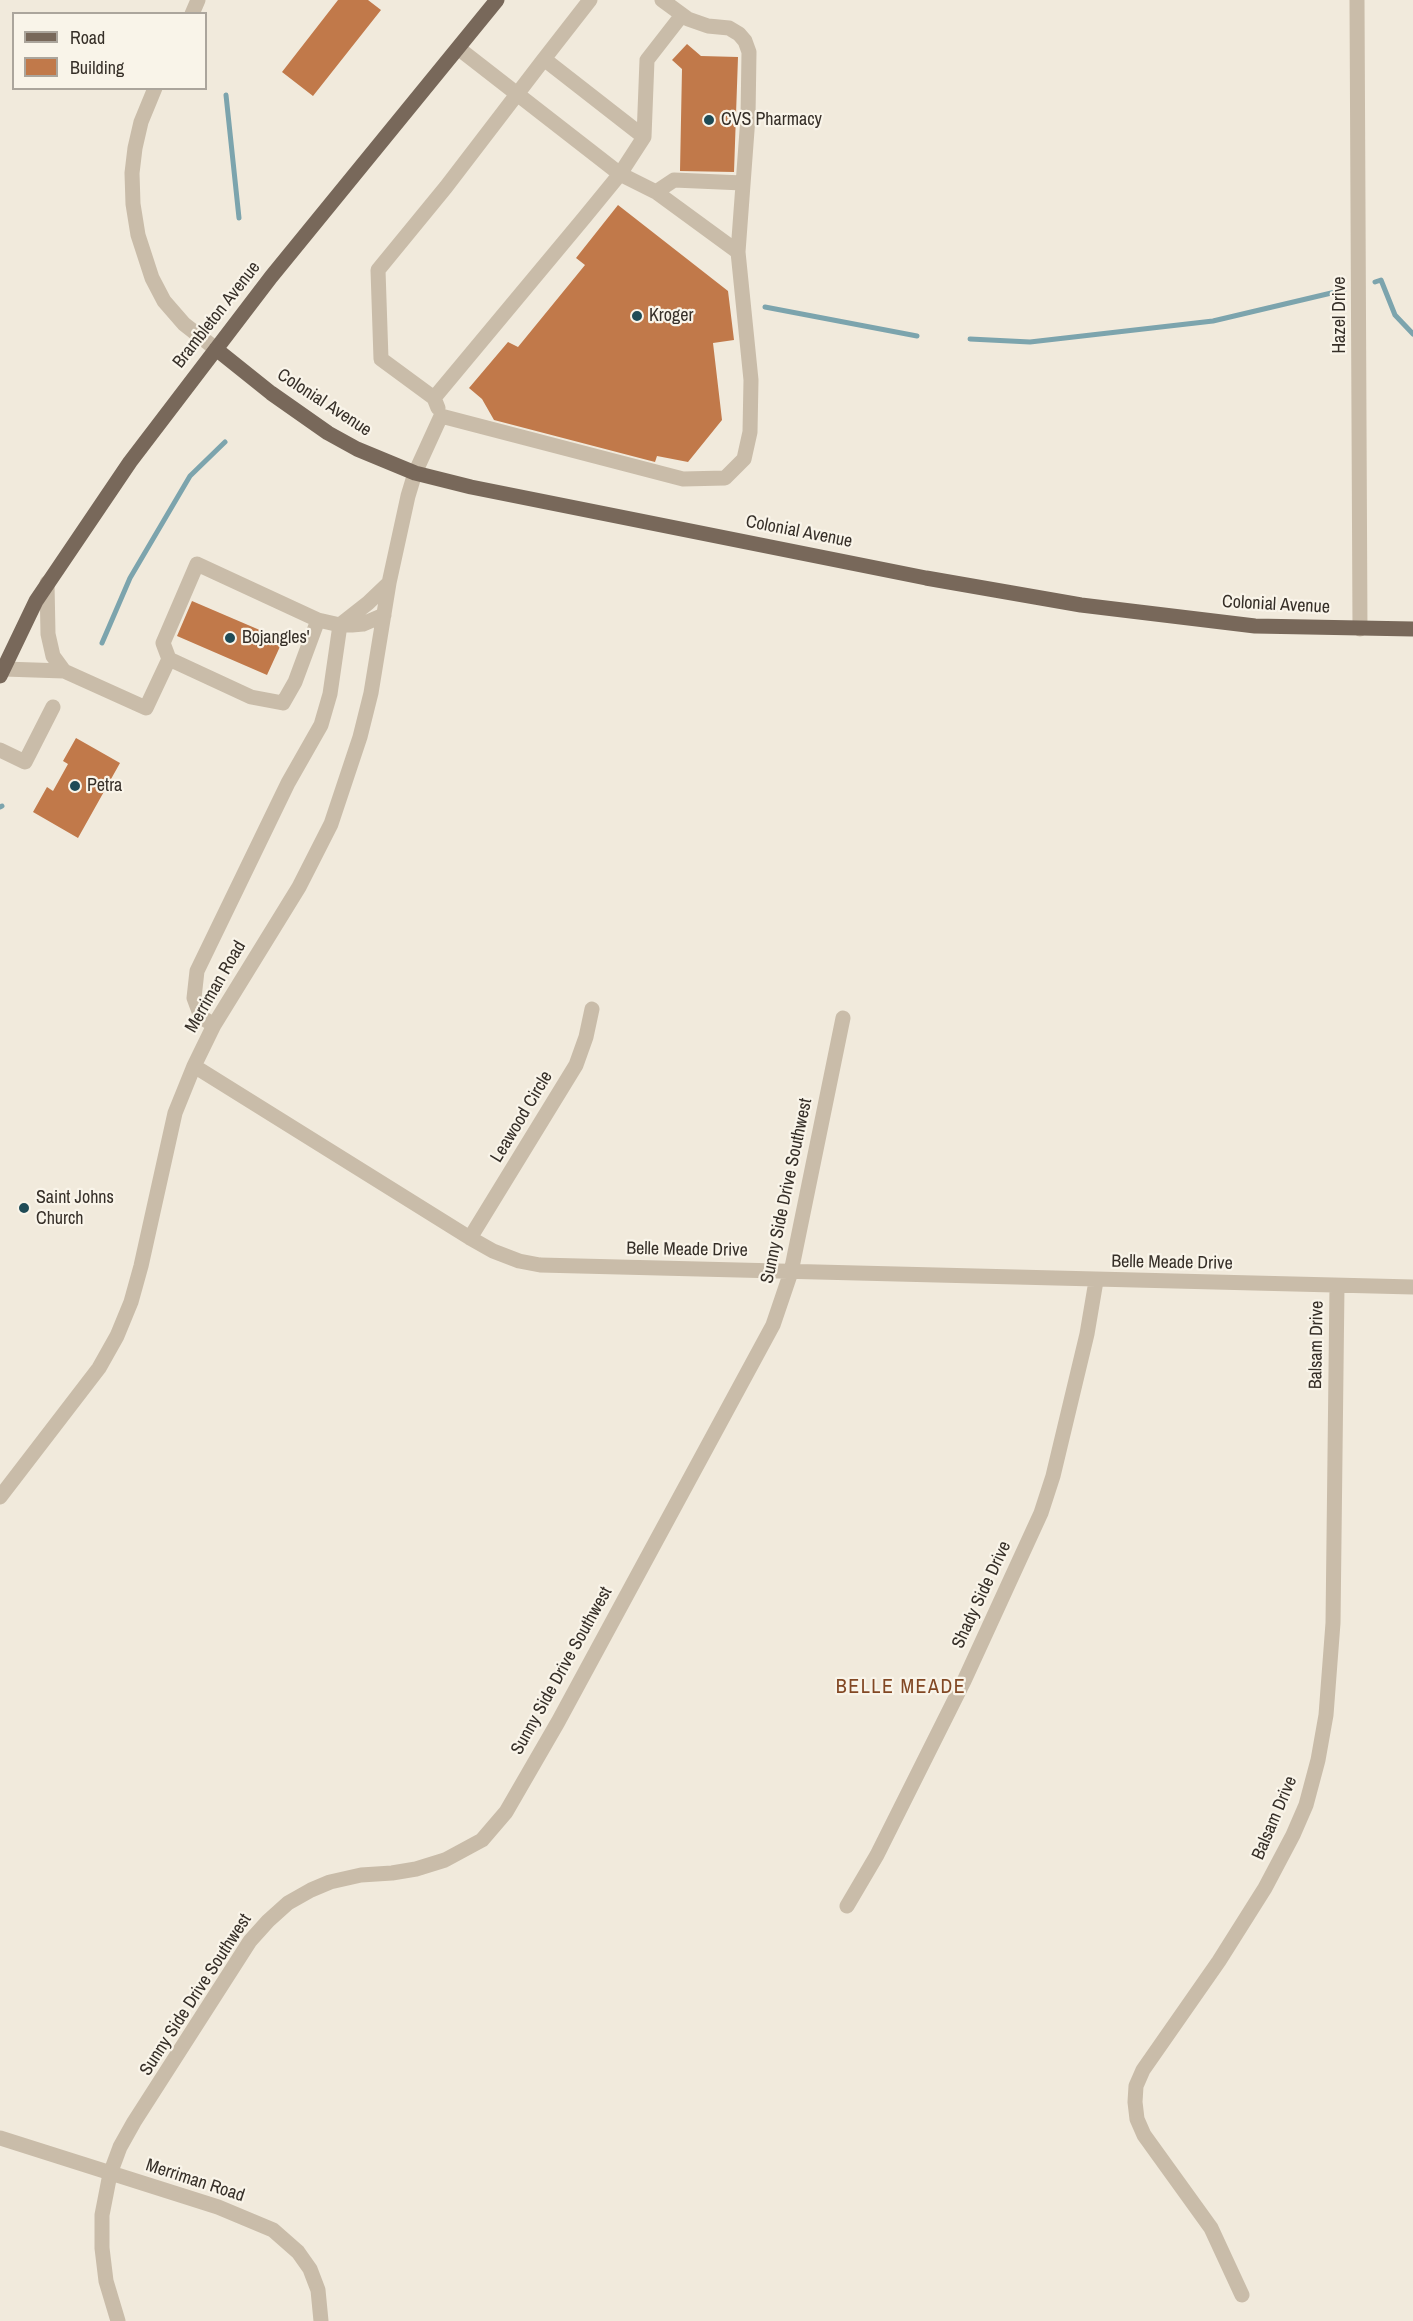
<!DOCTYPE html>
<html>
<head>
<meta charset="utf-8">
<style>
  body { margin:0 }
  #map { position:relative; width:1413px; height:2321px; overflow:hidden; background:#f1eadc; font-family:"Archivo Narrow",sans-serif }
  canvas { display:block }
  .legend { position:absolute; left:12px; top:12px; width:195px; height:78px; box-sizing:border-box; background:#f9f4e9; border:2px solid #aba59c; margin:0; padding:8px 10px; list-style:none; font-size:18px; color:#362f28 }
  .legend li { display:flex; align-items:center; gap:12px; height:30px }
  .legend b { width:30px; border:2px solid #aba59c }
</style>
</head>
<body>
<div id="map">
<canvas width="1413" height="2321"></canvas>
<ul class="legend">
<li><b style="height:8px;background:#78685a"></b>Road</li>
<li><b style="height:16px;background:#c1794a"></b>Building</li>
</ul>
</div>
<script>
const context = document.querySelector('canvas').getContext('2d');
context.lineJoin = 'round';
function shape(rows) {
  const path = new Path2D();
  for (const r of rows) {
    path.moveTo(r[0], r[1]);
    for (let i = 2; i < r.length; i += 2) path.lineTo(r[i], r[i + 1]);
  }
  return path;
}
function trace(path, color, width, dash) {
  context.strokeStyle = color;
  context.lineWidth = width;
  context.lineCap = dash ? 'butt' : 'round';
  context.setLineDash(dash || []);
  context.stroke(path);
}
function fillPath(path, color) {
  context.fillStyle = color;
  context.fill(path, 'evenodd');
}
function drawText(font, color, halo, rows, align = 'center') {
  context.font = font + ' "Archivo Narrow",sans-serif';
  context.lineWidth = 4.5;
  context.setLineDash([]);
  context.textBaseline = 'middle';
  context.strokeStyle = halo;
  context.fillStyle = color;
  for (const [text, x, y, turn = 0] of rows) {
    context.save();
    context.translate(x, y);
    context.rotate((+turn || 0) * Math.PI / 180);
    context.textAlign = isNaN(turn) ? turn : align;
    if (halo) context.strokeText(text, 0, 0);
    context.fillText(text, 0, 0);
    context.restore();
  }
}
const stream = shape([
  [226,95,239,218],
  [1375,282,1381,280,1395,315,1413,334],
  [765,307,917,336],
  [970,339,1030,342,1213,321,1344,290],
  [102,643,130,578,190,476,225,442],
  [0,807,2,806]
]);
const building = shape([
  [338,0,368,0,381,10,313,96,282,72],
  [687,44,701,56,738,57,734,172,680,171,682,69,672,60],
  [618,205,728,291,734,340,713,343,722,420,688,462,657,456,655,462,494,420,482,399,469,388,508,342,518,347,585,265,576,258],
  [192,601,283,640,267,675,177,636],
  [76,738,120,763,78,838,33,812,47,787,53,791,68,764,63,761]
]);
const minor = shape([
  [1357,0,1360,629],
  [192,14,198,0],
  [458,48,620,174,656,192,738,252],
  [155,88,141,122,135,148,132,173,133,204,138,235,152,278,164,301,184,324,216,349],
  [644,137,647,60,682,15],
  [656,192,674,180,743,183],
  [434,398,584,218,620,174,644,137,544,59,590,0],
  [438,408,434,398,381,359,378,270,446,187,544,59],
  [47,583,48,634,53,656,64,671],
  [169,659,251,697,283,703,295,682,318,620],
  [4,669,64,671,146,708,169,659,163,643,197,564,318,620,340,625,352,625,363,624,384,615],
  [0,750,25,762,53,707],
  [214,1025,201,1017,194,998,197,971,288,783,321,725,330,694,340,625,368,603,389,583],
  [194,1066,470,1238,493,1251,519,1261,540,1265,1413,1287],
  [470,1238,576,1065,586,1037,592,1009],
  [0,1497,99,1368,117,1336,131,1302,141,1266,175,1113,194,1066,214,1025,299,887,331,824,360,737,371,693,389,583,408,496,415,473,441,416,683,479,725,478,744,459,750,432,751,380,738,252,748,117,749,52,745,41,739,34,729,28,708,26,688,19,662,0],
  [847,1906,877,1855,964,1681,1041,1513,1053,1476,1087,1334,1096,1281],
  [0,2138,218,2207,273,2230,298,2252,310,2269,318,2290,321,2321],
  [1242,2295,1211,2228,1144,2135,1137,2119,1135,2102,1136,2086,1143,2070,1219,1961,1265,1888,1293,1835,1306,1805,1318,1760,1326,1715,1333,1623,1337,1286],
  [118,2321,106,2281,102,2248,102,2215,110,2174,120,2147,134,2122,250,1941,268,1921,288,1903,311,1890,330,1882,361,1875,392,1873,416,1869,445,1860,482,1840,506,1812,558,1722,773,1325,791,1272,843,1018]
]);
const major = shape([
  [216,349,271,393,328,433,357,449,415,473,471,487,926,578,1081,605,1255,626,1413,629],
  [0,676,36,601,130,462,271,277,497,0]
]);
const markers = [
  [709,120,6,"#1f4b56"],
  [637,316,6,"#1f4b56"],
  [230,638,6,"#1f4b56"],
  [75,786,6,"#1f4b56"],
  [24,1208,6,"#1f4b56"]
];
const poiNames = [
  ["CVS Pharmacy",721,120],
  ["Kroger",649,316],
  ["Bojangles'",242,638],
  ["Petra",87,786],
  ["Saint Johns",36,1198],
  ["Church",36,1219]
];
const streetNames = [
  ["Brambleton Avenue",217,315,-52],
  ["Hazel Drive",1340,315,-90],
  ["Colonial Avenue",324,403,33],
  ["Colonial Avenue",799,532,11],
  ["Colonial Avenue",1276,605,3],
  ["Merriman Road",216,987,-60],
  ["Leawood Circle",522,1117,-59],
  ["Sunny Side Drive Southwest",787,1191,-78],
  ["Belle Meade Drive",687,1250,1],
  ["Belle Meade Drive",1172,1263,1],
  ["Balsam Drive",1317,1345,-89],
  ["Shady Side Drive",982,1595,-65],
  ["Sunny Side Drive Southwest",562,1671,-61],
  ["Balsam Drive",1275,1818,-67],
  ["Sunny Side Drive Southwest",196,1995,-57],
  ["Merriman Road",195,2181,18]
];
const neighbourhoodNames = [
  ["BELLE MEADE",901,1688]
];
trace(stream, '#7ca4ad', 5);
fillPath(building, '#c1794a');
trace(minor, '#c9bca9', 15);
trace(major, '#78685a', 15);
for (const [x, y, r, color] of markers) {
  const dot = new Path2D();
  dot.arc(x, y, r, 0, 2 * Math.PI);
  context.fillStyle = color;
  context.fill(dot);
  trace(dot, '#f9f4e9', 2);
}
drawText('18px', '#362f28', '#f9f4e9', poiNames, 'left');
drawText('18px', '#362f28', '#f9f4e9', streetNames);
context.letterSpacing = '1.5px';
drawText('20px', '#824824', '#f9f4e9', neighbourhoodNames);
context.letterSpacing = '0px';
</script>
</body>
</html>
